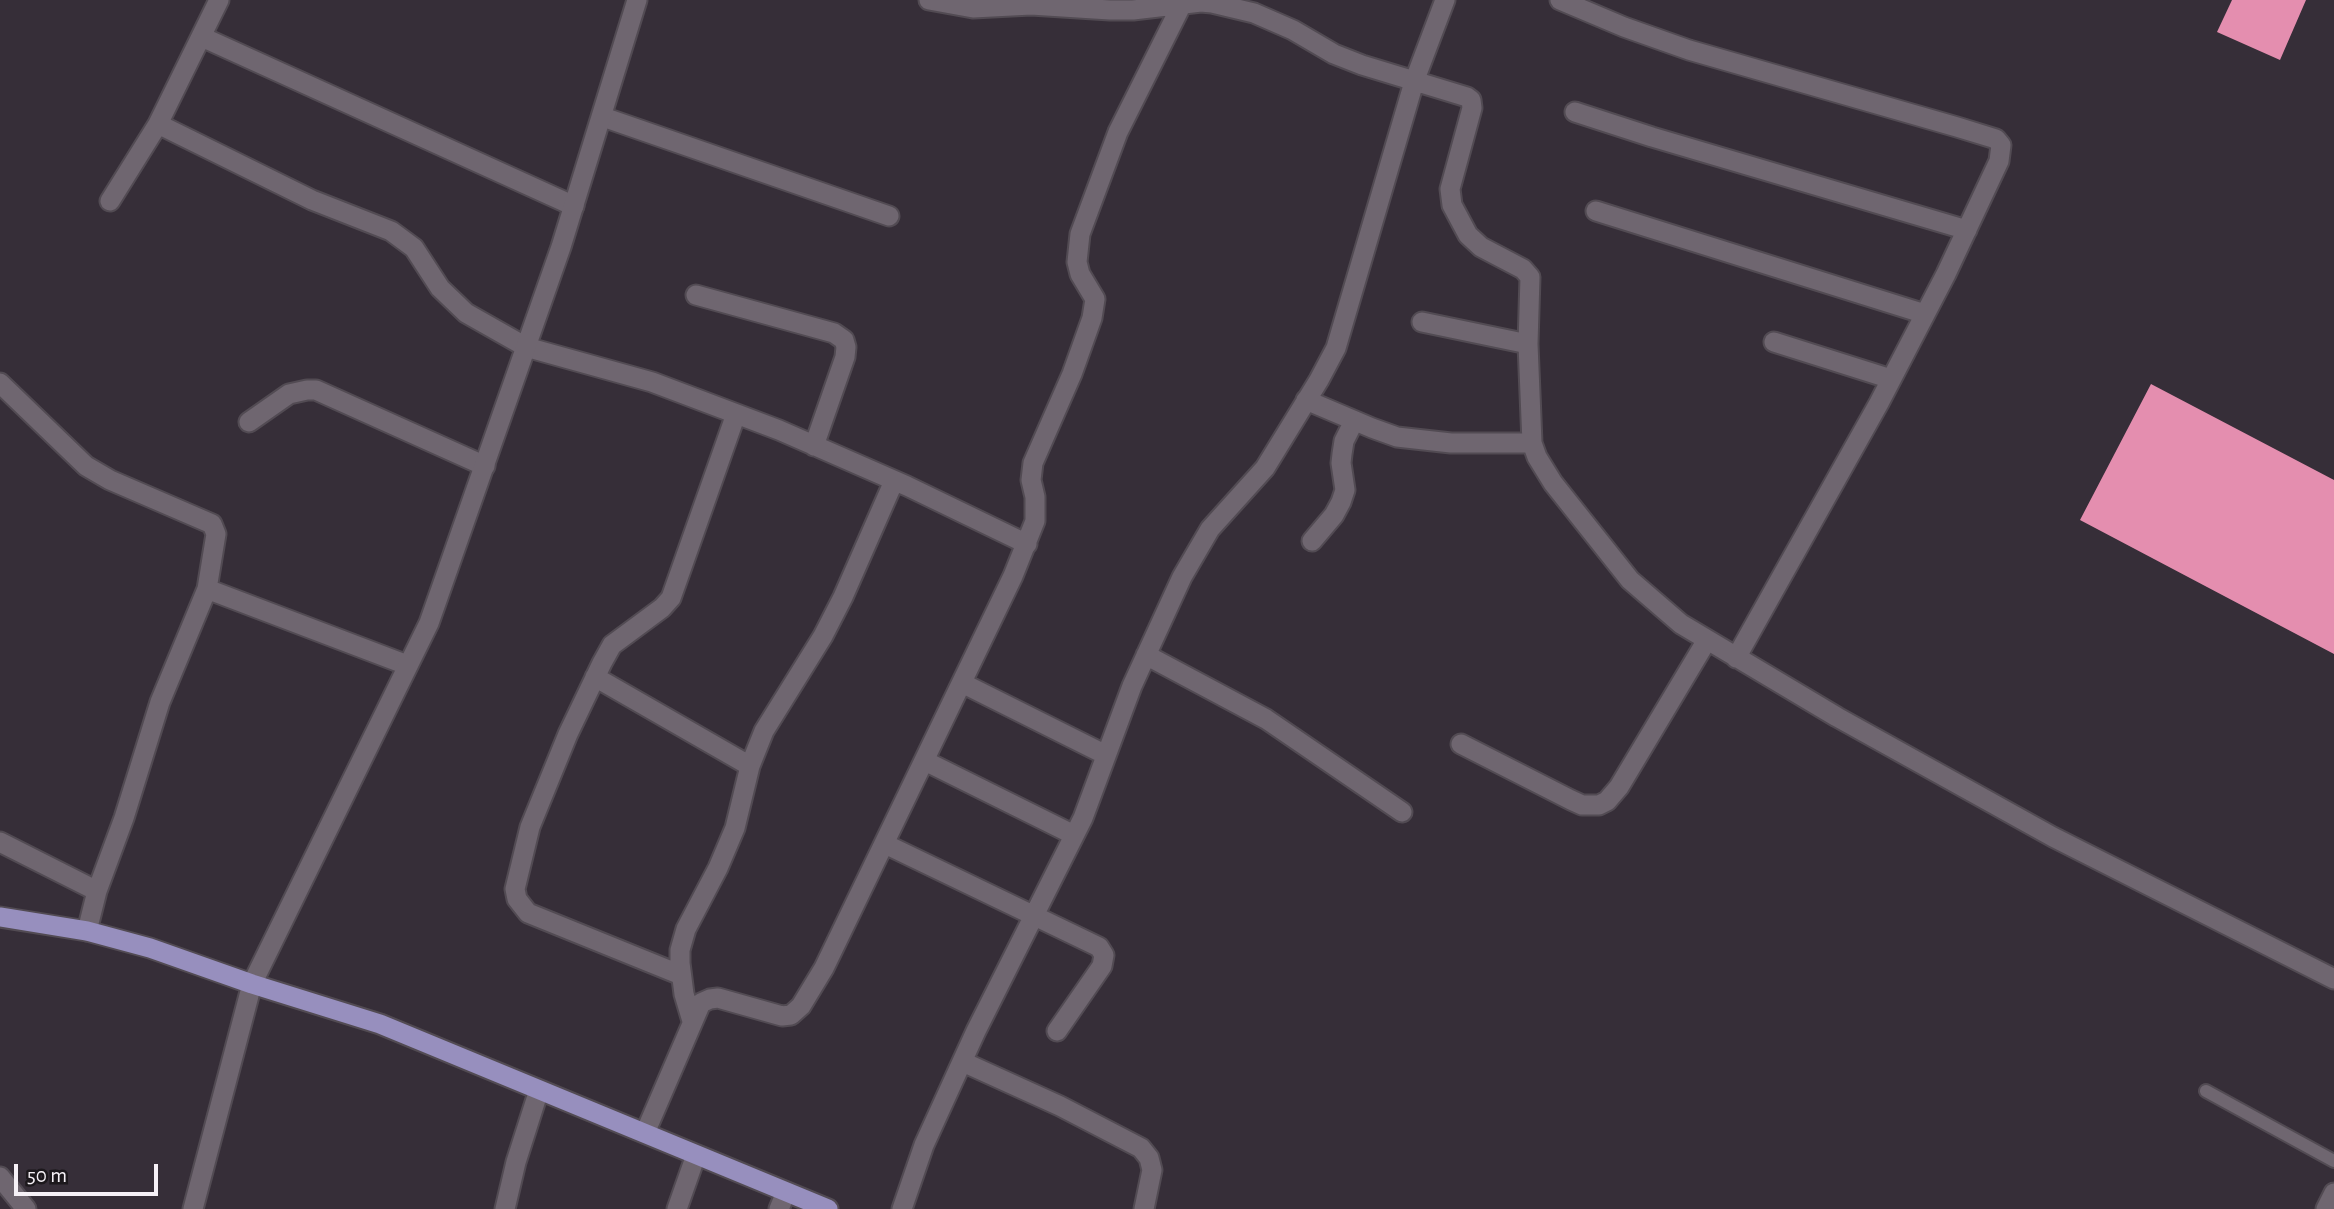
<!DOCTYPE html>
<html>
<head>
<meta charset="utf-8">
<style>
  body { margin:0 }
  #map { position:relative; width:2334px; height:1209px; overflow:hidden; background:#362e38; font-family:"Alegreya Sans",sans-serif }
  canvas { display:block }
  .scale { position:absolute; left:14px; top:1164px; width:144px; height:32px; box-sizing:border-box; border:4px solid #f6f1f7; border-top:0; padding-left:9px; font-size:21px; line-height:24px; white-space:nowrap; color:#f6f1f7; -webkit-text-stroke:5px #1c181c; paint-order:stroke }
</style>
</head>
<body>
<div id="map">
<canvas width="2334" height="1209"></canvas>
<div class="scale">50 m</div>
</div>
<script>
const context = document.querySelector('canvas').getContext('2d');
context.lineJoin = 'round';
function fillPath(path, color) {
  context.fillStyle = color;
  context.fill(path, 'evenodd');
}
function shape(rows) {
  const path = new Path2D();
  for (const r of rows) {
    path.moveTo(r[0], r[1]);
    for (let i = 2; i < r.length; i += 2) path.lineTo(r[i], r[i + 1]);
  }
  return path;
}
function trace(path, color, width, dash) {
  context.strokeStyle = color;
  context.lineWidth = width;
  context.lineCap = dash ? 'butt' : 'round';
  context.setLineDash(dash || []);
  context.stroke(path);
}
const building = shape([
  [2232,0,2306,0,2280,60,2217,32],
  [2151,384,2334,480,2334,654,2080,520]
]);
const service = shape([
  [2206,1091,2334,1161]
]);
const minor = shape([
  [929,0,973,8,1031,5,1110,10,1133,10,1201,2,1212,3,1254,13,1293,30,1334,54,1362,65,1467,97,1471,100,1472,108,1450,189,1452,205,1468,235,1481,247,1523,269,1530,277,1528,344,1532,443,1537,457,1553,483,1630,580,1681,624,1837,717,2053,837,2334,979],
  [1560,0,1624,27,1689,50,1957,127,1996,139,2001,145,1999,161,1946,274,1879,403,1736,658],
  [202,37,574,206],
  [1575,112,1652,137,1967,230],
  [603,117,889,216],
  [158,124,312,200,391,231,414,248,440,288,466,313,526,347,652,382,779,430,907,486,1027,544],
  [110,201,158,124,219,0],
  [1596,211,1925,314],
  [696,295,834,333,844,340,846,347,845,357,814,446],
  [1422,322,1528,344],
  [1774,342,1891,379],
  [0,383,86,466,110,480,212,524,216,534,207,589,160,702,124,818,97,891,87,931],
  [1306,400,1372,428,1397,437,1451,443,1532,443],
  [249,422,289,394,307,390,316,390,485,466],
  [1312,541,1334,515,1341,502,1345,490,1341,463,1342,454,1344,441,1354,421],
  [207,589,407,665],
  [1146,655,1266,719,1402,812],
  [595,677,750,766],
  [962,683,1106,755],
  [1461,744,1571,800,1582,805,1599,805,1607,801,1619,787,1707,640],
  [925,761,1074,835],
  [0,842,97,891],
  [885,844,1099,947,1104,955,1102,966,1057,1031],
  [681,975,528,913,517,899,515,889,530,827,568,734,602,663,612,645,662,608,671,598,736,414],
  [692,1021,684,994,680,963,680,950,686,929,718,868,735,828,750,766,764,731,823,636,843,597,894,481],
  [963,1062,1060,1106,1141,1148,1149,1158,1152,1170,1144,1209],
  [645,1133,701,1003,710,999,718,998,782,1016,791,1015,801,1006,824,968,1013,576,1035,521,1035,497,1031,480,1033,463,1072,374,1092,318,1095,299,1080,274,1077,262,1080,234,1118,132,1182,4],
  [0,1177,26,1209],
  [505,1209,516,1162,539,1090],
  [677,1209,696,1155],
  [779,1209,786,1192],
  [902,1209,924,1145,976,1031,1083,818,1132,686,1182,577,1210,529,1265,468,1319,380,1336,348,1414,82,1445,0],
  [2326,1209,2334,1193]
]);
const tertiary = shape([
  [193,1209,252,984,429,623,561,247,637,0]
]);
const primary = shape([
  [0,917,87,931,150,948,252,984,380,1024,828,1209]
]);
fillPath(building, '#e48eaf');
trace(service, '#524b53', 16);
trace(minor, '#524b53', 23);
trace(tertiary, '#524b53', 23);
trace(primary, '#524b53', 23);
trace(service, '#6f6670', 12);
trace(minor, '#6f6670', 19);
trace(tertiary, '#6f6670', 19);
trace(primary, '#978fbe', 19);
</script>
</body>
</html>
